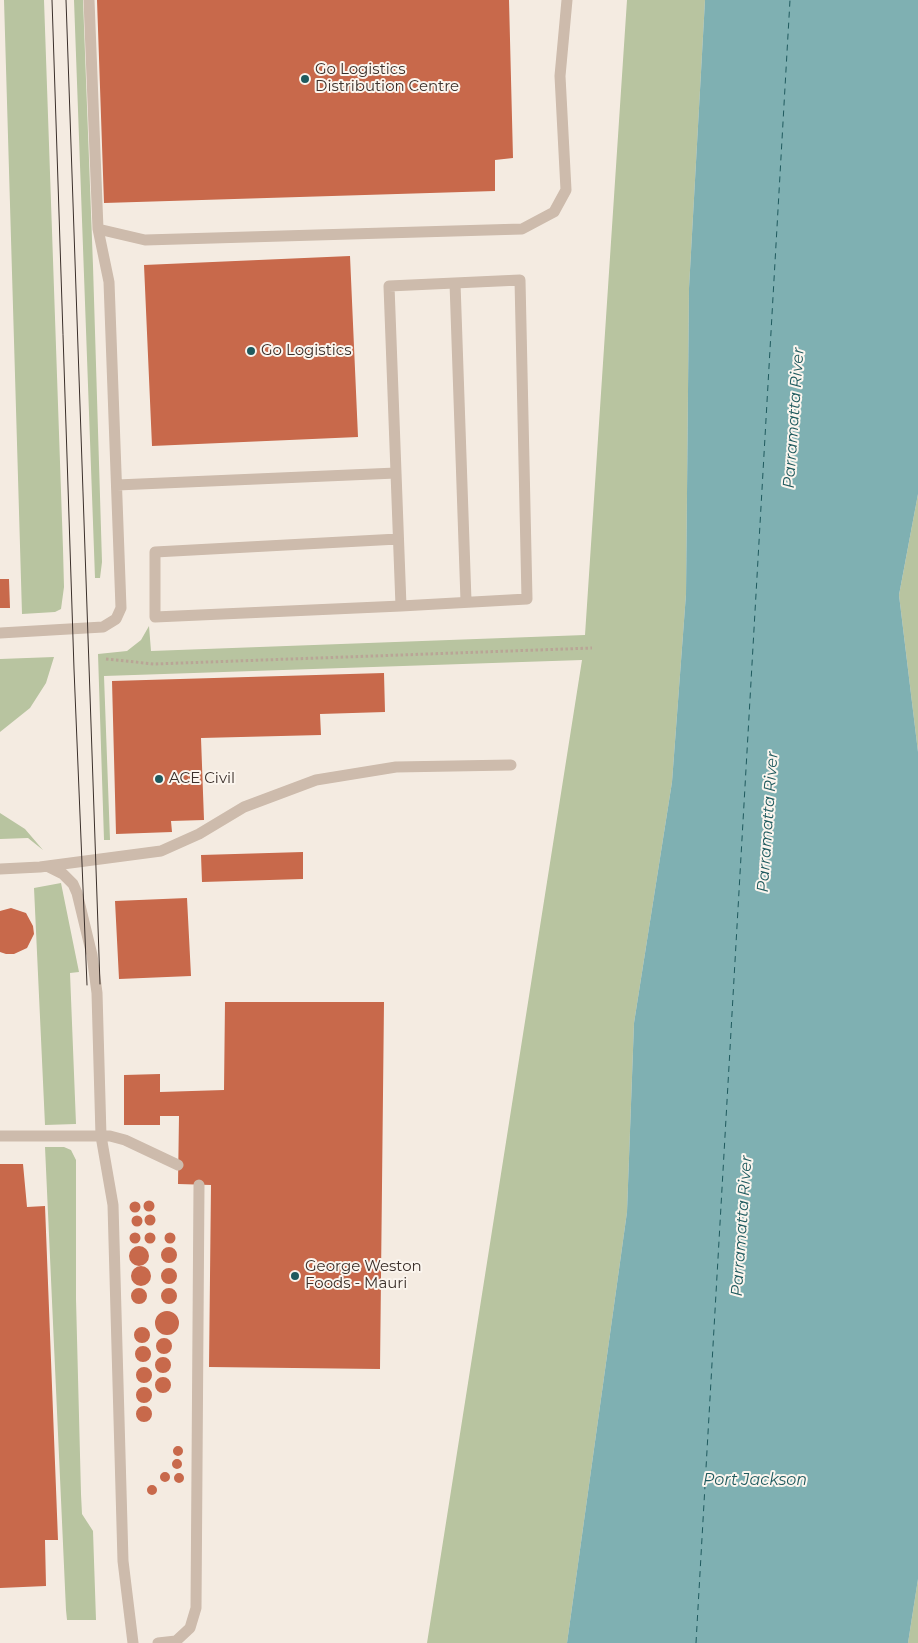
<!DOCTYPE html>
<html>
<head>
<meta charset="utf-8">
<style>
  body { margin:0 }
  canvas { display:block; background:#f4ebe1 }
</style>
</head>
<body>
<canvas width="918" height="1643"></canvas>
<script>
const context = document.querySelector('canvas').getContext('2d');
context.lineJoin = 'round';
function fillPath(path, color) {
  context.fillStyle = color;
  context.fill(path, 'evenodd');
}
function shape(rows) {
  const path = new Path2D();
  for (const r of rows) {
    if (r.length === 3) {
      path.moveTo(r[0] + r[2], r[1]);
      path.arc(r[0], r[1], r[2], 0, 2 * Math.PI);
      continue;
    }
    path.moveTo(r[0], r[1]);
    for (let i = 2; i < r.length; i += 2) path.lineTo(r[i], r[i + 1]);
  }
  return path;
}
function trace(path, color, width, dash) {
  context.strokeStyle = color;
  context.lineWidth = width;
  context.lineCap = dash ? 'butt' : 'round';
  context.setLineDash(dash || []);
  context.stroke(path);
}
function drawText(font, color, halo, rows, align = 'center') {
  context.font = font + ' Montserrat,sans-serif';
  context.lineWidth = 4;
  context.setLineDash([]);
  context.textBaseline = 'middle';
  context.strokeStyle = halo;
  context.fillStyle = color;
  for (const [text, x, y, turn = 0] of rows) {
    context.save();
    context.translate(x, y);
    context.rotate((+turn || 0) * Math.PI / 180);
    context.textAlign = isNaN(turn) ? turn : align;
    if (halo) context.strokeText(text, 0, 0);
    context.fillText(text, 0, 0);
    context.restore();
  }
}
const green = shape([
  [4,0,44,0,63,549,64,587,61,609,55,612,22,614],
  [74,0,83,0,93,266,102,562,100,578,95,578],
  [627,0,705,0,689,288,686,594,672,782,634,1023,627,1212,567,1643,427,1643,582,660,104,676,110,840,104,840,98,654,127,651,141,640,149,626,151,651,585,635],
  [918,494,918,752,899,595],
  [54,657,46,683,30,708,0,732,0,659],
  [0,813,25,829,43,850,28,838,0,839],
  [61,883,79,972,70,973,76,1124,45,1125,34,888],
  [45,1147,64,1147,71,1150,76,1160,76,1299,81,1494,82,1514,93,1531,96,1620,67,1620,66,1610],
  [918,1579,918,1643,908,1643]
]);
const water = shape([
  [705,0,918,0,918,494,899,595,918,752,918,1579,908,1643,567,1643,627,1212,634,1023,672,782,686,594,689,288]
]);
const ferry = shape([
  [696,1643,790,0]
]);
const building = shape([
  [97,0,509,0,513,158,495,160,495,191,104,203],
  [350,256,358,437,152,446,144,265],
  [0,579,9,579,10,608,0,608],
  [384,673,385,712,320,714,321,735,201,738,204,820,171,821,172,832,116,834,112,681],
  [303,852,303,879,202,882,201,855],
  [187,898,191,976,119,979,115,901],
  [11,908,26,913,33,926,34,934,27,948,14,954,6,954,0,952,0,911],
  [225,1002,384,1002,380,1369,209,1367,211,1185,178,1184,179,1116,160,1116,160,1125,124,1125,124,1075,160,1074,160,1092,224,1090],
  [0,1164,23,1164,27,1207,45,1206,58,1540,45,1540,46,1586,0,1588],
  [149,1206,5.5],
  [135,1207,5.5],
  [150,1220,5.5],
  [137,1221,5.5],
  [135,1238,5.5],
  [150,1238,5.5],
  [170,1238,5.5],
  [139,1256,10],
  [169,1255,8],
  [141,1276,10],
  [169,1276,8],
  [169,1296,8],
  [139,1296,8],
  [167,1323,12],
  [142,1335,8],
  [164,1346,8],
  [143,1354,8],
  [163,1365,8],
  [144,1375,8],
  [163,1385,8],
  [144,1395,8],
  [144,1414,8],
  [178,1451,5],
  [177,1464,5],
  [165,1477,5],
  [179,1478,5],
  [152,1490,5]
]);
const path = shape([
  [106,659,154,664,592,648]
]);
const lane = shape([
  [98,229,145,240,522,229,554,212,566,190,560,76,567,0],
  [455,283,466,601],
  [117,485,396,473],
  [398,539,155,552,155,617,401,606,527,599,520,280,389,286,401,606],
  [0,633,103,627,116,619,121,608,109,282,98,229,89,0],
  [47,866,63,874,73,884,77,893,92,955,97,993,101,1136,113,1205,123,1561,133,1643],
  [0,869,40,867,161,851,199,834,244,807,316,780,396,767,511,765],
  [0,1136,110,1136,125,1140,178,1165],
  [158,1643,176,1641,190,1628,196,1608,199,1185]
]);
const tram = shape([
  [52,0,74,669,87,985],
  [66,0,100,984]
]);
const markers = [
  [305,79,5,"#1f5a5e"],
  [251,351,5,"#1f5a5e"],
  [159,779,5,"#1f5a5e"],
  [295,1276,5,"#1f5a5e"]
];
const poiNames = [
  ["Go Logistics",315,70],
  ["Distribution Centre",315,87],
  ["Go Logistics",261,351],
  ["ACE Civil",169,779],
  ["George Weston",305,1267],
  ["Foods - Mauri",305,1284]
];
const waterNames = [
  ["Parramatta River",794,418,-86],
  ["Parramatta River",768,822,-86],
  ["Parramatta River",742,1226,-86],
  ["Port Jackson",755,1480]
];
fillPath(green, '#b8c4a0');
fillPath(water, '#7fb0b2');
trace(ferry, '#1f5a5e', 1, [6, 5]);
fillPath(building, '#c8694b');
trace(path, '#b9a596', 3, [2.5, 2.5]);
trace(lane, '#cdbbac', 11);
trace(tram, '#3b302b', 1);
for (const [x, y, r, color] of markers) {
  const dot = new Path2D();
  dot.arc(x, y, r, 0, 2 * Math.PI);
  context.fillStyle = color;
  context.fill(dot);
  trace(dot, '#fbf5ee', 2);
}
drawText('15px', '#3b302b', '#fbf5ee', poiNames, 'left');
drawText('italic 16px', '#1f5a5e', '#fbf5ee', waterNames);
</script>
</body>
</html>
